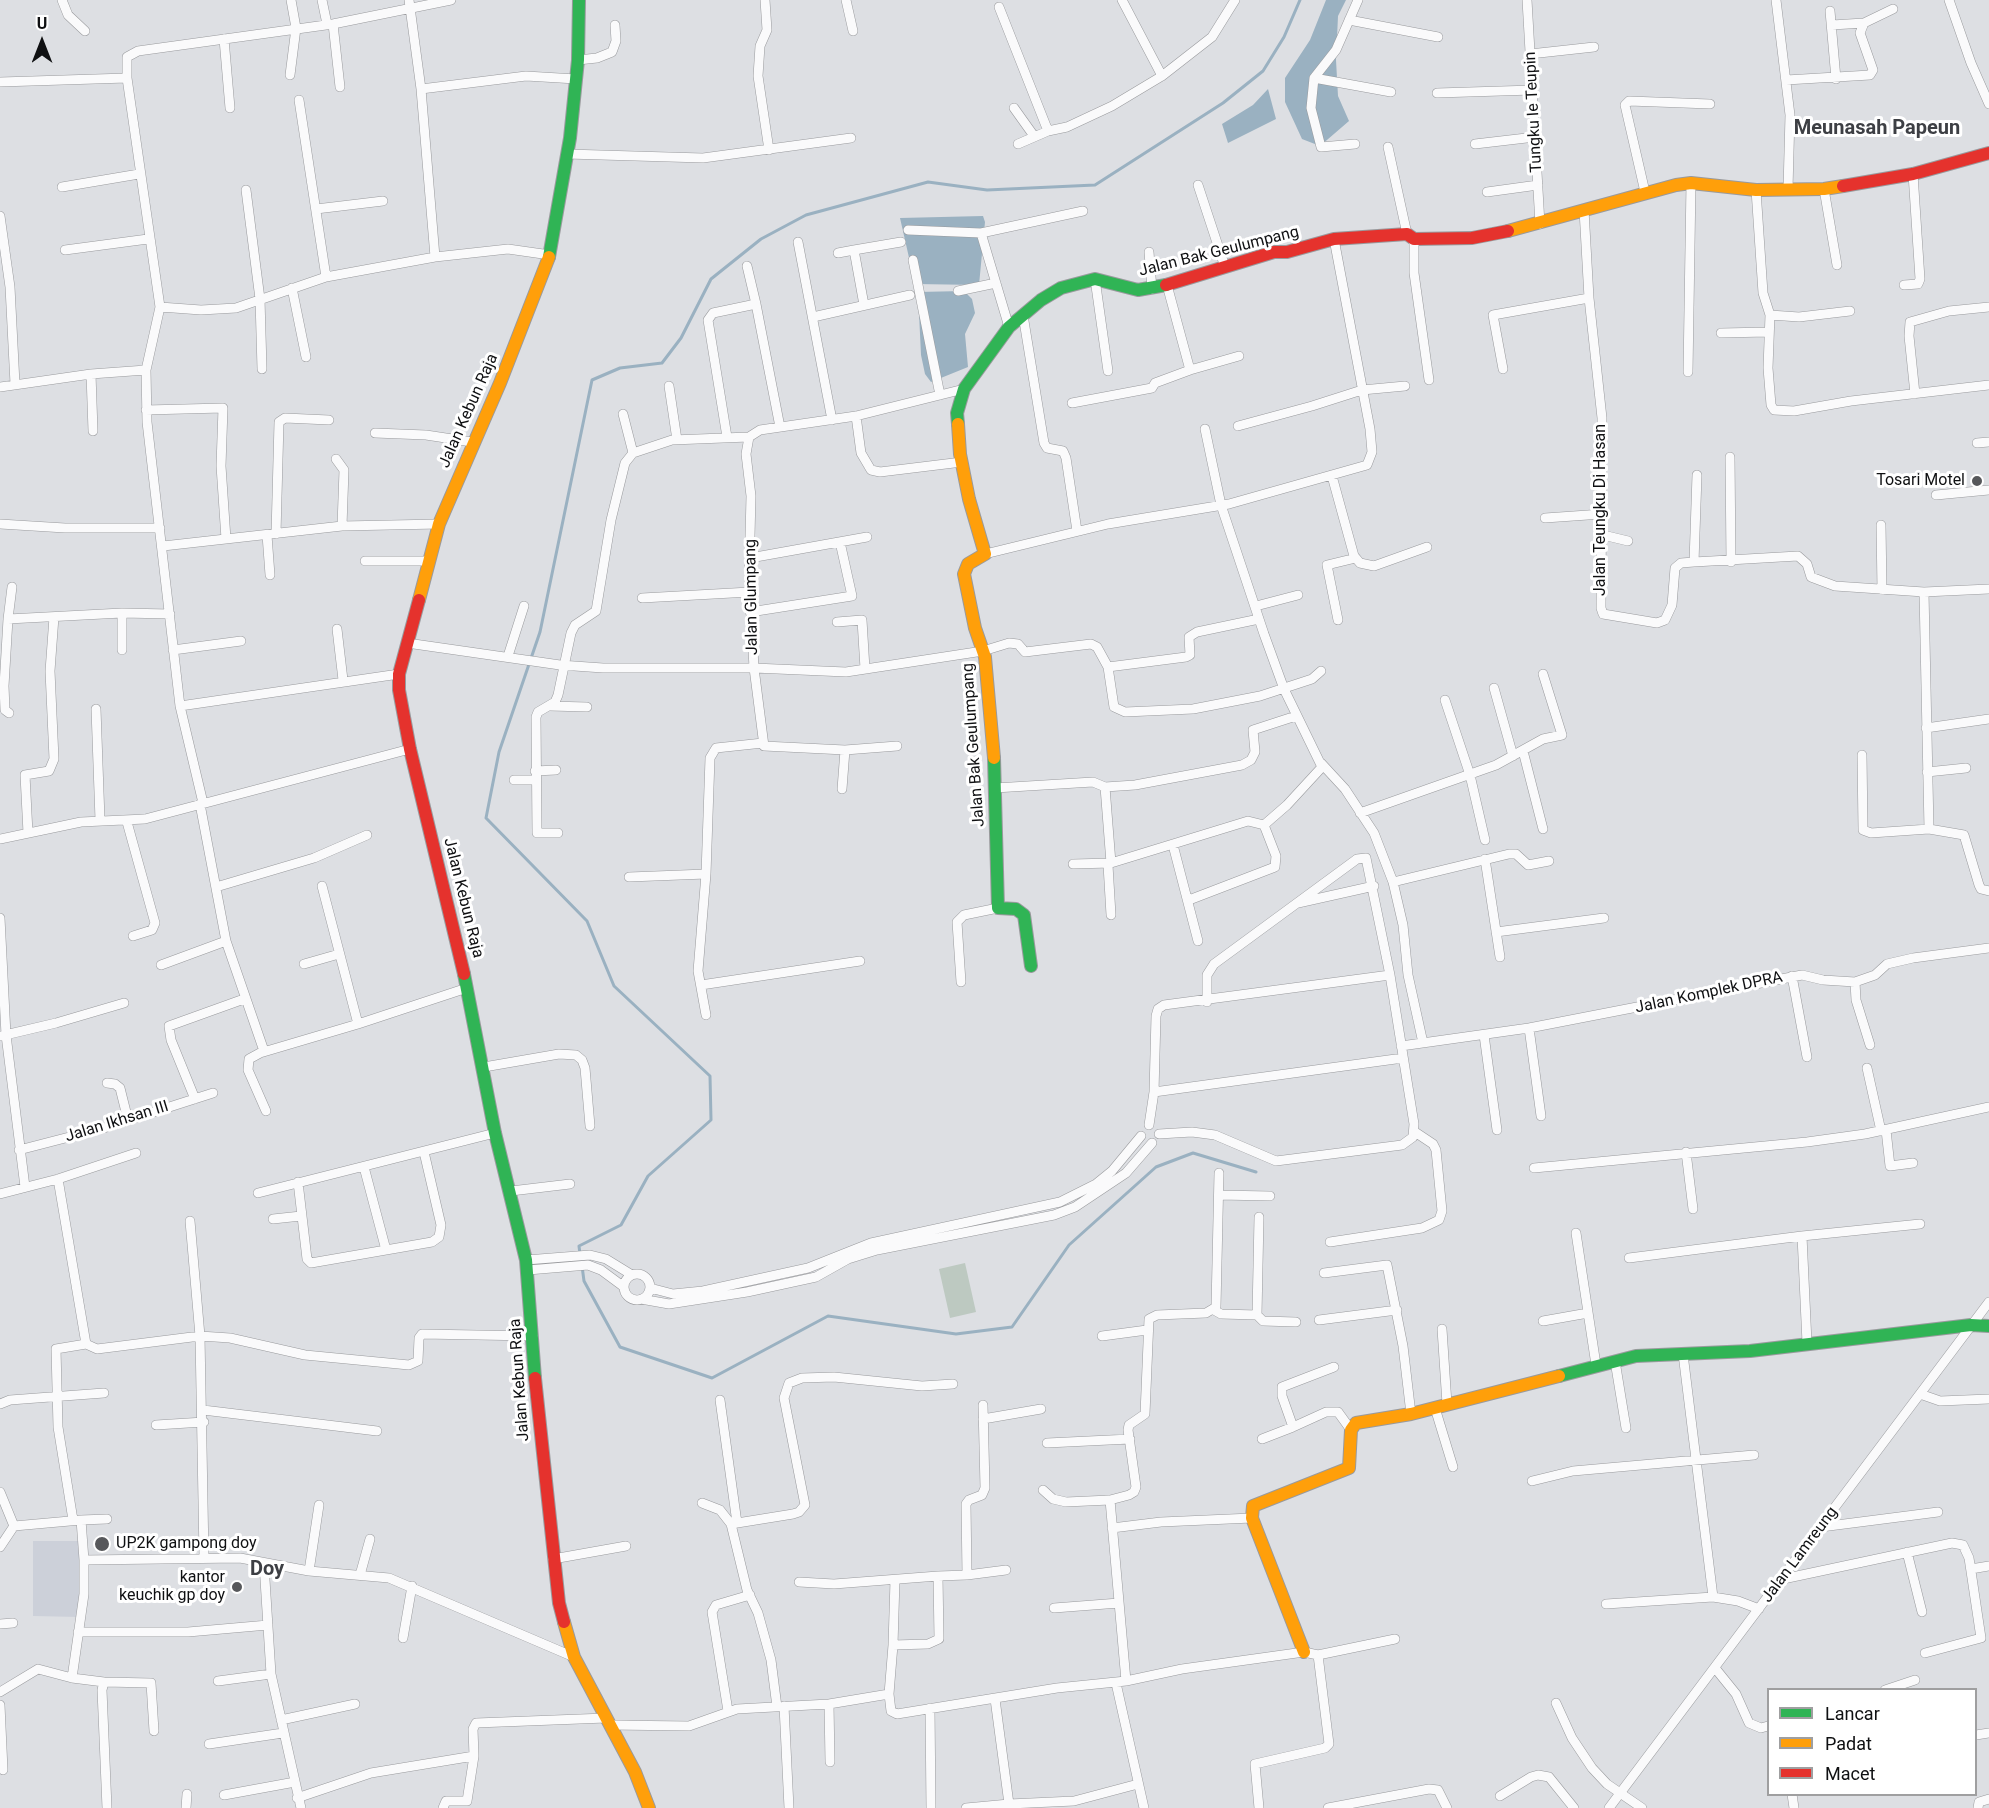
<!DOCTYPE html>
<html>
<head>
<meta charset="utf-8">
<style>
  body { margin:0 }
  #map { position:relative; width:1989px; height:1808px; overflow:hidden; background:#dddfe3; font-family:Roboto,sans-serif }
  canvas { display:block }
  .legend { position:absolute; left:1767px; top:1688px; width:210px; height:108px; box-sizing:border-box; background:#fff; border:2px solid #9f9fa0; margin:0; padding:8px 10px; list-style:none; font-size:18px; color:#0f1012 }
  .legend li { display:flex; align-items:center; gap:12px; height:30px }
  .legend b { width:30px; border:2px solid #9f9fa0 }
  .north { position:absolute; left:12px; top:12px; width:60px; height:60px; -webkit-text-stroke:4px #fff; paint-order:stroke; rotate:0deg; font-size:16px; font-weight:700; line-height:24px; text-align:center; color:#0f1012 }
  .north::after { content:''; display:block; margin:auto; width:21px; height:27px; background:#0f1012; clip-path:polygon(50% 0,100% 100%,50% 72%,0 100%) }
</style>
</head>
<body>
<div id="map">
<canvas width="1989" height="1808"></canvas>
<ul class="legend">
<li><b style="height:8px;background:#30b455"></b>Lancar</li>
<li><b style="height:8px;background:#ff9f0a"></b>Padat</li>
<li><b style="height:8px;background:#e5322d"></b>Macet</li>
</ul>
<div class="north">U</div>
</div>
<script>
const context = document.querySelector('canvas').getContext('2d');
context.lineJoin = 'round';
function fillPath(path, color) {
  context.fillStyle = color;
  context.fill(path, 'evenodd');
}
function shape(rows) {
  const path = new Path2D();
  for (const r of rows) {
    if (r.length === 3) {
      path.moveTo(r[0] + r[2], r[1]);
      path.arc(r[0], r[1], r[2], 0, 2 * Math.PI);
      continue;
    }
    path.moveTo(r[0], r[1]);
    for (let i = 2; i < r.length; i += 2) path.lineTo(r[i], r[i + 1]);
  }
  return path;
}
function trace(path, color, width, dash) {
  context.strokeStyle = color;
  context.lineWidth = width;
  context.lineCap = dash ? 'butt' : 'round';
  context.setLineDash(dash || []);
  context.stroke(path);
}
function drawText(font, color, halo, rows, align = 'center') {
  context.font = font + ' Roboto,sans-serif';
  context.lineWidth = 6;
  context.setLineDash([]);
  context.textBaseline = 'middle';
  context.strokeStyle = halo;
  context.fillStyle = color;
  for (const [text, x, y, turn = 0] of rows) {
    context.save();
    context.translate(x, y);
    context.rotate((+turn || 0) * Math.PI / 180);
    context.textAlign = isNaN(turn) ? turn : align;
    if (halo) context.strokeText(text, 0, 0);
    context.fillText(text, 0, 0);
    context.restore();
  }
}
const built = shape([
  [33,1541,82,1541,80,1617,33,1616]
]);
const green = shape([
  [965,1263,976,1312,950,1318,939,1269]
]);
const water = shape([
  [1326,0,1346,0,1338,16,1336,60,1338,96,1349,121,1320,146,1302,139,1285,102,1285,78,1310,40],
  [1268,89,1276,119,1228,143,1222,124,1253,105],
  [983,216,985,222,979,285,915,284,900,218],
  [964,291,972,299,975,313,965,334,968,367,931,382,925,374,921,355,918,292]
]);
const stream = shape([
  [580,1254,579,1246,621,1225,648,1176,711,1120,710,1076,614,986,587,921,486,818,499,752,540,632,592,380,620,368,662,363,681,338,711,279,761,239,806,215,928,182,987,190,1095,185,1223,103,1263,71,1284,37,1300,0],
  [582,1266,584,1281,620,1347,712,1378,828,1316,956,1334,1012,1327,1069,1245,1156,1167,1193,1153,1256,1172]
]);
const street = shape([
  [62,0,68,15,85,31],
  [322,0,327,24],
  [409,0,421,89,435,257],
  [765,0,767,30,760,46,758,76,769,150],
  [846,0,853,31],
  [1122,0,1162,76],
  [1527,0,1540,224],
  [1776,0,1790,115,1788,189],
  [1949,0,1971,63,1989,104],
  [999,7,1048,131],
  [1830,11,1836,79],
  [1349,20,1438,37],
  [333,24,340,87],
  [1832,25,1864,23,1893,9],
  [224,39,230,108],
  [1530,54,1594,47],
  [578,60,597,58,612,52,616,41,615,25],
  [290,75,296,28,291,0],
  [127,78,160,307],
  [1314,78,1391,92],
  [1786,80,1870,75,1873,70,1860,33,1864,23],
  [0,82,127,78,127,57,138,51,333,24,451,0],
  [421,89,526,76,576,79],
  [1437,93,1533,90],
  [299,100,326,277],
  [1014,108,1034,136],
  [1018,144,1048,131,1067,127,1112,106,1162,76,1212,37,1235,0],
  [1355,144,1321,147,1311,108,1314,78,1336,50,1358,0],
  [1475,144,1535,137],
  [1388,147,1407,234],
  [567,154,703,158,851,138],
  [1198,185,1225,267],
  [62,187,139,174],
  [1824,189,1837,265],
  [246,190,260,299,262,369],
  [1756,190,1763,293,1770,315,1768,368,1771,405,1774,410,1794,411,1851,401,1989,385],
  [1487,192,1538,185],
  [1645,192,1625,105,1629,101,1710,104],
  [316,209,383,201],
  [1584,210,1589,298,1602,418,1601,608,1603,614,1657,623,1665,620,1672,605,1675,568,1681,563,1694,562,1798,556,1807,564,1811,577,1835,586,1924,592,1989,589],
  [0,216,10,287,15,384],
  [908,230,981,233,1083,211],
  [981,233,1009,327],
  [1414,239,1414,273,1429,380],
  [798,242,832,420],
  [65,250,148,239],
  [854,250,901,242],
  [1149,252,1152,289],
  [838,253,854,250,864,305],
  [913,260,940,395],
  [1095,279,1108,371],
  [1904,285,1918,284,1920,279,1913,174],
  [292,288,306,357],
  [958,291,996,283],
  [756,304,780,427],
  [1023,315,1044,443,1047,448,1063,451,1066,458,1077,531],
  [1770,315,1799,317,1850,311],
  [813,317,910,295],
  [1721,333,1768,332],
  [1503,369,1493,315,1589,298],
  [1190,370,1239,356],
  [1688,372,1691,183],
  [91,374,93,431],
  [669,386,677,440],
  [0,387,91,374,146,370],
  [1915,394,1909,336,1910,322,1949,311,1989,307],
  [1072,403,1152,388,1155,383,1190,370,1167,285],
  [146,410,223,408,221,466,226,539],
  [623,414,633,453],
  [856,416,861,453,871,470,880,472,962,462],
  [1238,426,1312,406,1362,390,1405,386],
  [375,433,426,435,472,442],
  [727,437,708,320,713,313,756,304,747,266],
  [1977,443,1989,442],
  [1730,457,1731,562],
  [336,459,344,470,342,526],
  [1332,476,1354,556,1360,563,1374,566,1427,547],
  [1936,495,1989,490],
  [1545,518,1602,514],
  [0,524,65,528,160,528],
  [1881,525,1882,590],
  [276,534,279,422,285,418,329,420],
  [267,535,270,575],
  [1603,535,1628,541],
  [163,546,342,526,439,524],
  [985,554,1108,524,1229,504,1367,465,1372,452,1370,429,1334,239],
  [750,558,867,537],
  [365,561,429,561],
  [1694,562,1697,475],
  [1924,592,1929,829,1964,835,1979,885,1981,889,1989,891],
  [642,598,750,592],
  [1256,606,1298,595],
  [750,612,852,596,840,542],
  [8,619,12,587],
  [1338,620,1327,565,1356,558],
  [837,622,862,620,865,669],
  [337,629,343,680],
  [407,643,560,665,603,668,754,668,749,576,751,496,746,454,749,437,760,430,856,416,964,389],
  [122,650,122,613],
  [173,650,241,641],
  [508,656,524,606],
  [1108,667,1186,657,1190,655,1189,637,1197,632,1259,619],
  [1494,688,1513,756],
  [1445,700,1470,775,1485,840],
  [180,706,399,674],
  [550,706,587,707],
  [96,709,100,820],
  [9,713,5,710,4,686,8,619,122,613,170,614],
  [1926,728,1989,719],
  [845,750,897,746],
  [1523,751,1543,829],
  [1862,755,1863,830,1871,833,1929,829],
  [1321,763,1345,789,1374,833,1393,882,1403,925,1408,975,1423,1043],
  [535,771,556,770],
  [1927,772,1966,768],
  [514,780,535,780],
  [1105,787,1111,863,1248,821,1264,825],
  [995,788,1093,782,1105,787,1135,785,1242,765,1251,760,1255,752,1253,730,1296,716],
  [842,789,845,750,764,746,754,668,846,672,983,651,1009,643,1018,644,1025,652,1091,644,1097,647,1108,667,1114,707,1125,712,1193,709,1260,696,1312,679,1321,671],
  [203,803,180,706,147,422,146,370,160,307,201,310,236,308,326,277,435,257,508,249,550,255],
  [200,804,226,941,264,1051],
  [1360,813,1496,765,1543,739,1562,735,1543,674],
  [127,822,155,923,152,930,133,936],
  [28,833,25,775,49,771,54,759,50,671,54,617],
  [558,833,537,833,536,717,538,712,555,702,558,695,571,633,575,625,596,611,611,520,625,463,633,453,672,440,749,437],
  [0,839,81,822,145,819,410,749],
  [1173,845,1198,941],
  [1485,859,1500,957],
  [1073,864,1111,863],
  [1108,865,1111,915],
  [629,877,706,874],
  [1393,882,1509,854,1516,854,1528,865,1549,861],
  [216,887,314,858,367,835],
  [1189,900,1275,867,1276,856,1264,825,1287,805,1322,767,1284,689,1264,634,1221,505,1205,429],
  [1298,903,1374,886],
  [0,918,6,1035,25,1187],
  [1496,932,1604,918],
  [304,964,339,954],
  [161,965,226,941],
  [1792,976,1807,1057],
  [961,982,957,922,964,915,998,908],
  [1855,982,1856,1000,1870,1045],
  [701,985,860,961],
  [706,1015,698,971,706,874,710,758,716,748,763,743],
  [358,1024,467,988],
  [1529,1028,1541,1116],
  [1484,1035,1497,1130],
  [1,1036,56,1023,124,1003],
  [1401,1046,1529,1028,1802,975,1823,980,1855,982,1875,975,1887,964,1913,958,1989,948],
  [484,1067,559,1054,576,1055,582,1060,585,1068,590,1126],
  [1867,1068,1881,1131],
  [107,1083,115,1084,120,1088,128,1120],
  [1154,1092,1403,1058],
  [195,1099,171,1040,169,1026,244,999],
  [266,1111,248,1070,249,1059,260,1053,358,1024,322,886],
  [1149,1125,1154,1092,1156,1016,1158,1009,1164,1005,1390,975],
  [1886,1130,1890,1166,1913,1163],
  [1159,1134,1192,1132,1215,1135,1276,1161,1402,1145,1413,1137,1414,1124,1390,975,1366,858,1357,859,1214,964,1207,975,1207,1002],
  [19,1150,104,1128,213,1093],
  [1686,1152,1693,1209],
  [364,1167,386,1250],
  [1534,1168,1807,1142,1865,1134,1989,1107],
  [58,1179,86,1344,97,1349,200,1336,204,1557],
  [298,1182,307,1259,311,1263,432,1242,439,1237,441,1225,424,1152],
  [511,1191,570,1184],
  [258,1193,495,1133],
  [0,1194,58,1179,136,1153],
  [1219,1195,1270,1196],
  [1259,1217,1257,1315,1263,1321,1296,1322],
  [273,1219,301,1216],
  [190,1221,200,1336,230,1338,305,1355,409,1365,418,1361,419,1338,422,1334,533,1336],
  [1576,1233,1596,1365],
  [1802,1236,1920,1224],
  [1330,1242,1422,1228,1439,1220,1442,1211,1436,1150,1433,1144,1415,1132],
  [1629,1258,1802,1236,1807,1343],
  [526,1260,590,1255,606,1259,632,1275],
  [528,1270,588,1265,601,1270,624,1287],
  [1324,1273,1387,1265,1403,1346,1411,1414],
  [637,1287,13],
  [650,1288,673,1294,703,1291,808,1268,871,1243,1060,1202,1096,1184,1112,1171,1141,1136],
  [641,1299,669,1304,747,1292,816,1277,848,1259,877,1250,1054,1215,1075,1207,1126,1173,1152,1143],
  [1214,1310,1221,1314,1257,1315],
  [1319,1320,1397,1310],
  [1543,1321,1588,1313],
  [1442,1329,1447,1404],
  [1102,1336,1147,1330],
  [1683,1354,1713,1597],
  [1615,1361,1626,1428],
  [1334,1367,1282,1387,1282,1396,1293,1427,1326,1412,1338,1412,1351,1430],
  [1920,1394,1940,1401,1989,1399],
  [720,1400,737,1523],
  [0,1404,10,1400,104,1393],
  [1435,1408,1453,1467],
  [203,1410,377,1431],
  [983,1419,1041,1409],
  [156,1425,204,1422],
  [1262,1439,1293,1427],
  [1047,1443,1130,1439],
  [1532,1481,1573,1471,1754,1455],
  [1043,1490,1053,1499,1066,1502,1110,1500],
  [0,1492,14,1526,81,1520,84,1560,240,1558,309,1571,389,1578,574,1657],
  [702,1503,720,1510,731,1524,747,1590,758,1613,771,1660,777,1707],
  [73,1520,58,1427,56,1349,86,1344],
  [81,1520,107,1519],
  [731,1524,793,1514,799,1512,805,1505,784,1398,789,1383,802,1378,834,1377,922,1386,953,1384],
  [1821,1527,1938,1512],
  [1112,1528,1161,1522,1252,1518],
  [0,1547,14,1526],
  [1907,1552,1922,1612],
  [553,1559,626,1546],
  [264,1564,271,1674,301,1808],
  [1971,1569,1989,1566],
  [309,1571,319,1505],
  [360,1575,370,1539],
  [967,1575,1006,1570],
  [938,1576,967,1575,966,1504,969,1500,982,1495,985,1488,983,1405],
  [1783,1579,1952,1543,1963,1545,1969,1558,1981,1638,1925,1653],
  [799,1582,834,1584,938,1576,939,1639,928,1644,893,1645,889,1694,891,1711,897,1714,1057,1688,1126,1681,1182,1669,1304,1652,1318,1655,1395,1639],
  [1606,1604,1713,1597,1738,1601,1759,1609],
  [1054,1608,1119,1603],
  [0,1624,13,1623],
  [78,1632,188,1632,268,1625],
  [403,1638,412,1586],
  [893,1645,895,1580],
  [1715,1668,1736,1694,1749,1723,1761,1728,1768,1726],
  [72,1678,104,1682,102,1690,107,1808],
  [218,1681,271,1674],
  [1126,1681,1110,1500,1129,1495,1134,1492,1136,1487,1128,1430,1129,1425,1145,1414,1149,1319,1157,1315,1206,1313,1216,1307,1219,1173],
  [104,1682,151,1683,154,1731],
  [1116,1683,1144,1808],
  [1885,1690,1915,1680],
  [0,1692,38,1669,72,1678,84,1594,84,1560],
  [995,1699,1009,1804,1074,1801,1138,1784],
  [1556,1703,1572,1738,1592,1768,1607,1784,1642,1808],
  [829,1704,830,1762],
  [0,1705,3,1770],
  [784,1706,789,1808],
  [930,1708,931,1808],
  [728,1711,712,1612,716,1605,750,1595],
  [281,1720,355,1704],
  [610,1725,689,1726,737,1709,829,1704,889,1694],
  [1976,1735,1989,1733],
  [209,1744,283,1733],
  [1792,1794,1794,1808],
  [224,1795,295,1782],
  [1500,1796,1531,1777,1538,1775,1549,1777,1574,1808],
  [297,1798,371,1773,474,1756],
  [186,1808,187,1794],
  [443,1808,446,1801,467,1801,474,1756,473,1729,476,1723,606,1718],
  [966,1808,1009,1804,1010,1808],
  [1259,1808,1255,1764,1325,1748,1329,1744,1318,1655],
  [1328,1808,1429,1789,1438,1790,1447,1808],
  [1609,1808,1989,1302],
  [1978,1808,1979,1802,1989,1799]
]);
const fast = shape([
  [549,257,570,138,578,60,579,0],
  [958,424,957,413,964,389,1009,327,1041,300,1061,288,1095,279,1138,290,1166,285],
  [994,758,998,908,1016,909,1024,915,1031,966],
  [464,974,495,1133,526,1260,535,1378],
  [1559,1376,1636,1356,1750,1351,1971,1325,1989,1326]
]);
const slow = shape([
  [1508,231,1676,185,1691,183,1756,190,1824,189,1843,186],
  [958,424,960,454,969,499,985,554,968,564,964,574,975,628,985,657,994,758],
  [419,600,439,524,500,383,549,257],
  [564,1622,574,1657,635,1772,649,1808],
  [1304,1652,1252,1518,1253,1506,1349,1468,1351,1430,1356,1423,1411,1414,1559,1376]
]);
const jam = shape([
  [1843,186,1913,174,1989,153],
  [1166,285,1274,252,1287,252,1334,239,1407,234,1414,239,1472,238,1508,231],
  [419,600,399,674,399,690,410,749,464,974],
  [535,1378,559,1603,564,1622]
]);
const markers = [
  [1977,481,6,"#57585b"],
  [102,1544,8,"#57585b"],
  [237,1587,6,"#57585b"]
];
const streetNames = [
  ["Tungku Ie Teupin",1534,112,-93],
  ["Jalan Bak Geulumpang",1219,252,-14],
  ["Jalan Kebun Raja",469,411,-66],
  ["Jalan Teungku Di Hasan",1601,510,-90],
  ["Jalan Glumpang",752,597,-91],
  ["Jalan Bak Geulumpang",974,745,-94],
  ["Jalan Kebun Raja",463,898,76],
  ["Jalan Komplek DPRA",1709,993,-12],
  ["Jalan Ikhsan III",117,1122,-17],
  ["Jalan Kebun Raja",520,1380,-94],
  ["Jalan Lamreung",1800,1555,-53]
];
const poiNames = [
  ["Tosari Motel",1965,481],
  ["UP2K gampong doy",116,1544,"left"],
  ["kantor",225,1578],
  ["keuchik gp doy",225,1596]
];
const quarterNames = [
  ["Meunasah Papeun",1877,129],
  ["Doy",267,1570]
];
fillPath(built, '#ccd0d9');
fillPath(green, '#bdc9c1');
fillPath(water, '#9ab1c1');
trace(stream, '#9ab1c1', 3);
trace(street, '#999a9d', 10);
trace(fast, '#999a9d', 14);
trace(slow, '#999a9d', 14);
trace(jam, '#999a9d', 14);
trace(street, '#fafafb', 9);
trace(fast, '#30b455', 12);
trace(slow, '#ff9f0a', 12);
trace(jam, '#e5322d', 12);
for (const [x, y, r, color] of markers) {
  const dot = new Path2D();
  dot.arc(x, y, r, 0, 2 * Math.PI);
  context.fillStyle = color;
  context.fill(dot);
  trace(dot, '#fff', 2);
}
drawText('16px', '#0f1012', '#fff', streetNames);
drawText('16px', '#0f1012', '#fff', poiNames, 'right');
drawText('bold 20px', '#3d3f44', '#fff', quarterNames);
</script>
</body>
</html>
